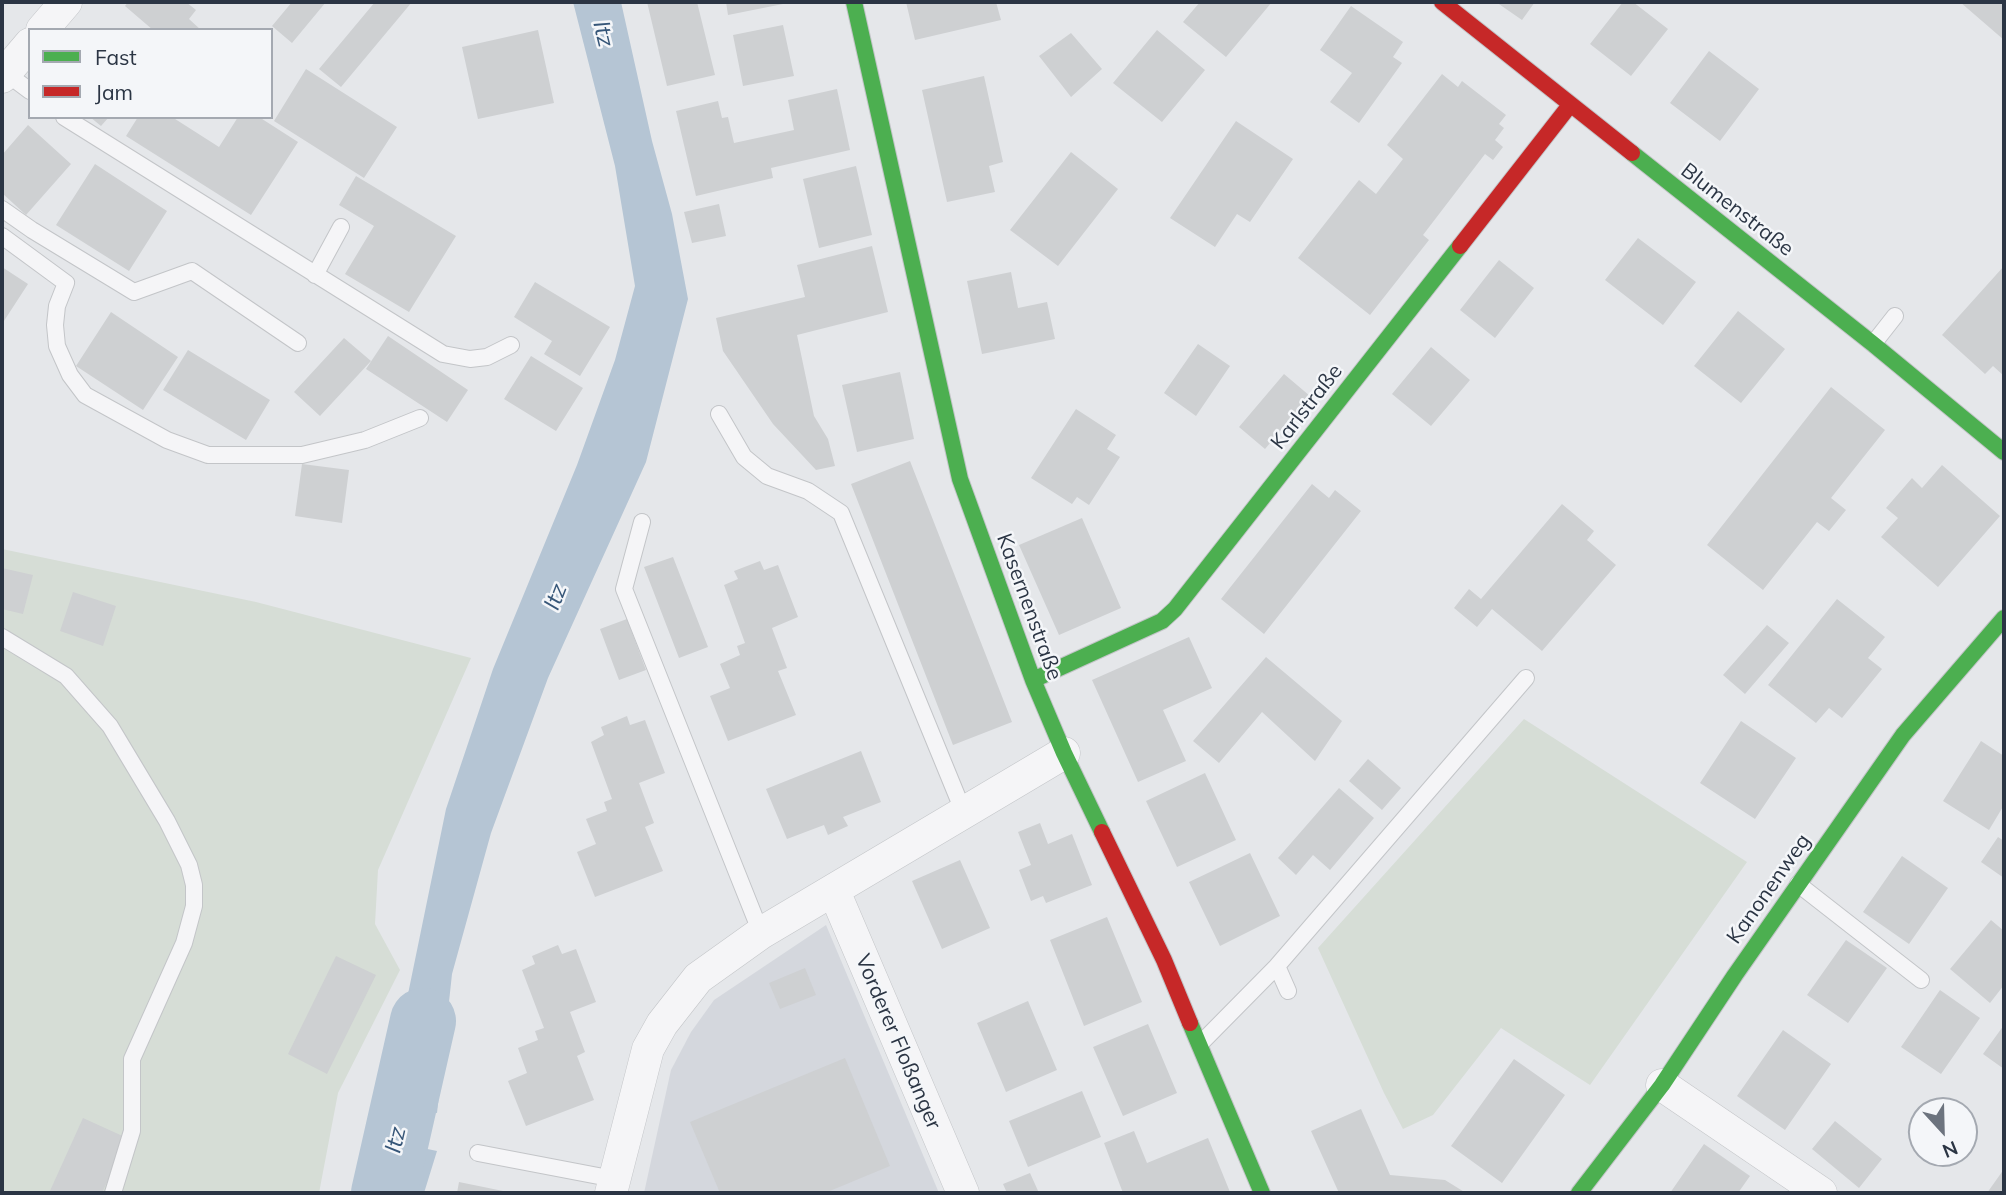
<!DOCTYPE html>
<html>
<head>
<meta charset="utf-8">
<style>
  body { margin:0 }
  #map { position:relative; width:2006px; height:1195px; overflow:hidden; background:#e5e7ea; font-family:Mulish,sans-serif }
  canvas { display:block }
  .frame { position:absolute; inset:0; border:4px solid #2b3544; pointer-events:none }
  .legend { position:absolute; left:28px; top:28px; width:245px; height:91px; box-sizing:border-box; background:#f4f6f9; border:2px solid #a4a9b1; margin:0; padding:9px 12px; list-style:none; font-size:21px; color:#2b3544 }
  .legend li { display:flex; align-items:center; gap:14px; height:35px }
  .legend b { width:35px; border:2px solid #a4a9b1 }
  .north { position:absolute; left:1908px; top:1097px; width:70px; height:70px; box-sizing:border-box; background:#f4f6f9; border:2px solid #a4a9b1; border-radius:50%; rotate:158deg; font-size:19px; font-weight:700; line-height:28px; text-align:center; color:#2b3544 }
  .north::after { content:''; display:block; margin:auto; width:24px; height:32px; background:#6c737e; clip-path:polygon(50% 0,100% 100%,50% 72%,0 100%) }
</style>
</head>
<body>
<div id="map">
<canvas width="2006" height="1195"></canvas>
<div class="frame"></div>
<ul class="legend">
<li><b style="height:9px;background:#4caf50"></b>Fast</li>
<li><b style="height:9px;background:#c62828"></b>Jam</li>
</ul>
<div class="north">N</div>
</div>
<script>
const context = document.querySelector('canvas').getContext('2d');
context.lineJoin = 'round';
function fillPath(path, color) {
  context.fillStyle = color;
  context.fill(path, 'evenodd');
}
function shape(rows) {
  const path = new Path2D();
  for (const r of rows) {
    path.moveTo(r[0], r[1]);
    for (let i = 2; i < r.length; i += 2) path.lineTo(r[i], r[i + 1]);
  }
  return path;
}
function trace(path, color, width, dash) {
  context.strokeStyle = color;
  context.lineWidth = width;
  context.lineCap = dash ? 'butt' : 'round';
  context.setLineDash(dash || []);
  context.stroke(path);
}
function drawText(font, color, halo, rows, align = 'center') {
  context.font = font + ' Mulish,sans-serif';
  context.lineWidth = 5;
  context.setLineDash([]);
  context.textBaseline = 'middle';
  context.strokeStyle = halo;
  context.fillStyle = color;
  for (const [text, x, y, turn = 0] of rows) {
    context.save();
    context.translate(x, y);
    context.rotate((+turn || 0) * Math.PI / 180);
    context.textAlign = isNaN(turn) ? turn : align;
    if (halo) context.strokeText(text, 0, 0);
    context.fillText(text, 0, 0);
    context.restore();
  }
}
const built = shape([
  [826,925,939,1193,644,1193,671,1070,691,1032,714,1000]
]);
const green = shape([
  [2,549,256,602,471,658,378,870,375,924,400,970,338,1093,319,1193,2,1193],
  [1524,719,1747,862,1590,1085,1501,1028,1433,1115,1403,1129,1384,1093,1318,948]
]);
const water = shape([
  [573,2,621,2,652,141,672,214,688,299,646,462,548,678,491,833,452,974,437,1113,385,1106,446,809,493,669,577,465,615,360,635,286,615,166],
  [375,1138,437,1151,424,1193,362,1193]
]);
const river = shape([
  [384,1193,423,1021]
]);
const building = shape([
  [128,2,186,2,196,10,189,19,201,30,153,30,125,6],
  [292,2,326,2,292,43,272,26],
  [375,2,412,2,341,87,319,69],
  [647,2,697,2,715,75,667,86],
  [726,2,788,2,788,3,728,15],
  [906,2,996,2,1001,20,915,40],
  [1200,2,1272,2,1226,57,1183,22],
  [1496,2,1535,2,1522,20],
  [1623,2,1633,2,1668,29,1631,76,1590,44],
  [1960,2,2004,2,2004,40],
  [1351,6,1403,42,1393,57,1402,63,1359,123,1330,102,1352,73,1320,50],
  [783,25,794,76,743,86,733,35],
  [538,30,554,103,478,119,462,47],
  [1157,30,1205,70,1162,122,1113,83],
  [1071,33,1102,69,1071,97,1039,56],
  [1709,51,1759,89,1720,141,1670,103],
  [306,69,397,127,364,178,274,121],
  [1442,74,1458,87,1462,81,1506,115,1499,124,1504,128,1495,140,1503,147,1493,160,1485,154,1423,235,1429,240,1370,315,1298,258,1359,180,1376,194,1403,159,1387,145],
  [984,76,1003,162,989,166,995,192,947,202,922,90],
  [837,89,850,150,771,168,773,178,696,196,676,111,718,101,722,118,728,117,734,143,794,130,788,100],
  [90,117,109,117,101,126],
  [138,117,172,117,219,147,238,117,259,117,298,142,251,215,126,136],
  [1236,121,1293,159,1250,222,1237,214,1215,247,1170,218],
  [28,125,71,164,26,215,2,193,2,155],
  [1071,152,1118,189,1058,266,1010,230],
  [95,164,167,211,129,271,56,225],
  [856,166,872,235,819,248,803,179],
  [356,176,456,236,409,312,345,274,374,226,339,205],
  [719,204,726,236,692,243,684,212],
  [1638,238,1696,282,1663,325,1605,280],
  [872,246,888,312,797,335,814,416,828,439,835,466,816,470,773,424,723,351,716,318,805,297,797,265],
  [1499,260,1534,288,1495,338,1460,310],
  [2004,266,2004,376,1993,366,1985,374,1942,335],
  [2,267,28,284,2,324],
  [1011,272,1018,308,1047,302,1055,339,982,354,967,281],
  [535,282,610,327,580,376,544,354,552,341,514,317],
  [1738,311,1785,349,1741,403,1694,366],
  [111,312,178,357,143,410,76,366],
  [388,336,468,390,447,422,366,369],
  [344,338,371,361,320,416,294,392],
  [1198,344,1230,366,1196,416,1164,393],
  [1431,347,1470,380,1431,426,1392,394],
  [188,350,270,400,246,440,163,390],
  [531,356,583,388,556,431,504,399],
  [900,372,914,439,857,452,842,385],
  [1284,374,1310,396,1265,449,1239,427],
  [1831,387,1885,430,1831,498,1846,510,1829,531,1817,522,1763,590,1707,545],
  [1076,409,1116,435,1107,449,1120,457,1089,505,1077,497,1072,504,1031,478],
  [910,461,1012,722,953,745,851,484],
  [302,464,349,470,342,523,295,516],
  [1942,465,2000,516,1938,587,1881,537,1898,518,1886,508,1912,478,1922,488],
  [1312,484,1329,498,1335,490,1361,511,1264,634,1221,599],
  [1562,504,1594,531,1587,540,1616,565,1542,651,1492,609,1477,627,1454,608,1469,589,1481,599],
  [1082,518,1121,608,1059,635,1019,545],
  [673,557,708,647,679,658,644,567],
  [760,561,764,570,778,565,798,617,772,628,787,668,778,671,796,715,728,741,710,696,730,688,720,664,740,655,737,646,745,643,724,585,738,579,734,571],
  [2,568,33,575,23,614,2,609],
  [73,592,116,606,103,646,60,631],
  [1837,599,1885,637,1868,658,1882,669,1842,718,1829,708,1816,723,1768,685],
  [627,619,646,670,619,680,600,629],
  [1767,625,1789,643,1745,694,1723,675],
  [1189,637,1212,688,1163,710,1186,761,1138,782,1092,680],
  [1266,657,1342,721,1315,761,1262,712,1219,763,1193,741],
  [627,716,630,725,645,720,665,773,639,783,654,823,645,827,663,871,595,897,577,852,596,844,586,819,607,811,604,802,612,799,591,742,604,735,601,727],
  [1741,721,1796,758,1755,819,1700,783],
  [1981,741,2004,756,2004,805,1989,830,1943,801],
  [861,751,881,802,843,817,848,826,828,835,824,825,787,839,766,789],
  [1368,759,1401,788,1382,810,1349,781],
  [1205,773,1236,840,1177,867,1146,801],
  [1339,788,1374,818,1330,870,1313,855,1296,875,1278,858],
  [1040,823,1048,844,1072,834,1092,885,1046,903,1043,896,1031,901,1019,870,1031,865,1018,832],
  [1998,837,2004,841,2004,878,1981,862],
  [1250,853,1280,916,1220,946,1189,882],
  [1902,856,1948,888,1909,944,1863,912],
  [960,860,990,928,942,949,912,881],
  [1107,917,1142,1002,1084,1026,1050,940],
  [1991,920,2004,931,2004,985,1990,1003,1950,969],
  [1846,940,1887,968,1848,1023,1807,995],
  [558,945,562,954,576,949,596,1002,570,1012,585,1052,577,1056,594,1100,526,1126,508,1081,527,1073,518,1048,538,1040,535,1031,544,1028,522,970,535,964,532,956],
  [336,956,376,975,327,1074,288,1054],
  [805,968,816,995,780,1009,769,983],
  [1940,990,1980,1018,1941,1074,1901,1047],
  [1028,1001,1057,1070,1006,1092,977,1023],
  [1148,1024,1177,1093,1123,1116,1093,1047],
  [2004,1025,2004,1069,1983,1054],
  [1783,1030,1831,1064,1785,1130,1737,1096],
  [845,1058,890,1166,825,1193,720,1193,690,1122],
  [1514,1059,1565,1095,1502,1183,1451,1146],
  [1082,1091,1101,1137,1028,1167,1009,1121],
  [1361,1109,1390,1175,1445,1180,1466,1193,1339,1193,1311,1131],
  [83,1118,127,1138,102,1193,49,1193],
  [1835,1121,1882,1159,1859,1188,1812,1149],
  [1134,1131,1147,1163,1208,1138,1230,1192,1123,1193,1104,1143],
  [1704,1144,1750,1176,1738,1193,1670,1193],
  [2004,1169,2004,1193,1987,1193],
  [1030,1173,1039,1193,1007,1193,1003,1184],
  [459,1182,508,1192,508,1193,457,1193]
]);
const lane = shape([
  [6,73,30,91],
  [64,117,443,354,470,359,487,357,511,345],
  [2,209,32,230,134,292,192,271,298,343],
  [2,236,66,283,57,306,55,325,57,346,70,375,85,395,167,440,208,455,302,455,365,440,420,418],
  [315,275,341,227],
  [1873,344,1895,316],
  [719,414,744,457,767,476,808,491,841,513,964,813],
  [642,522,624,589,761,933],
  [2,637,66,676,110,726,167,821,189,865,194,885,194,906,184,943,132,1059,132,1131,113,1193],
  [1798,884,1921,980],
  [1277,966,1288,991],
  [1200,1044,1277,966,1526,678],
  [478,1153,614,1179]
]);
const street = shape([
  [42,30,66,2],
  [2,77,30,44],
  [834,891,963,1193],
  [1662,1085,1821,1193],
  [611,1193,648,1049,662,1024,698,978,761,933,1064,753]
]);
const fast = shape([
  [854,2,960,479,1033,680,1064,753,1102,832],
  [1632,153,1873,344,2004,452],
  [1033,680,1162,621,1175,609,1460,246],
  [1190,1023,1262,1193],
  [1579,1193,1662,1085,1735,975,1903,735,2004,618]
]);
const jam = shape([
  [1442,2,1632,153],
  [1460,246,1570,105],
  [1102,832,1164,960,1190,1023]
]);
const streetNames = [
  ["Blumenstraße",1737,210,38],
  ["Karlstraße",1307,407,-52],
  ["Kasernenstraße",1029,607,70],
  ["Kanonenweg",1769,889,-55],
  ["Vorderer Floßanger",898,1042,67]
];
const waterNames = [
  ["Itz",603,34,76],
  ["Itz",556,597,-69],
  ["Itz",396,1140,-77]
];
fillPath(built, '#d4d7dd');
fillPath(green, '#d6ddd6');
fillPath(water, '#b5c5d4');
trace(river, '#b5c5d4', 66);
fillPath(building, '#ced0d2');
trace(lane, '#c3c5c8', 18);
trace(street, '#c3c5c8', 33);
trace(fast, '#c3c5c8', 18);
trace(jam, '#c3c5c8', 18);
trace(lane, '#f5f5f7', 16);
trace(street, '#f5f5f7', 32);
trace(fast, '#4caf50', 16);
trace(jam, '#c62828', 16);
drawText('21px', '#2b3544', '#f4f6f9', streetNames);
drawText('italic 23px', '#365678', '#f4f6f9', waterNames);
</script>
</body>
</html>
